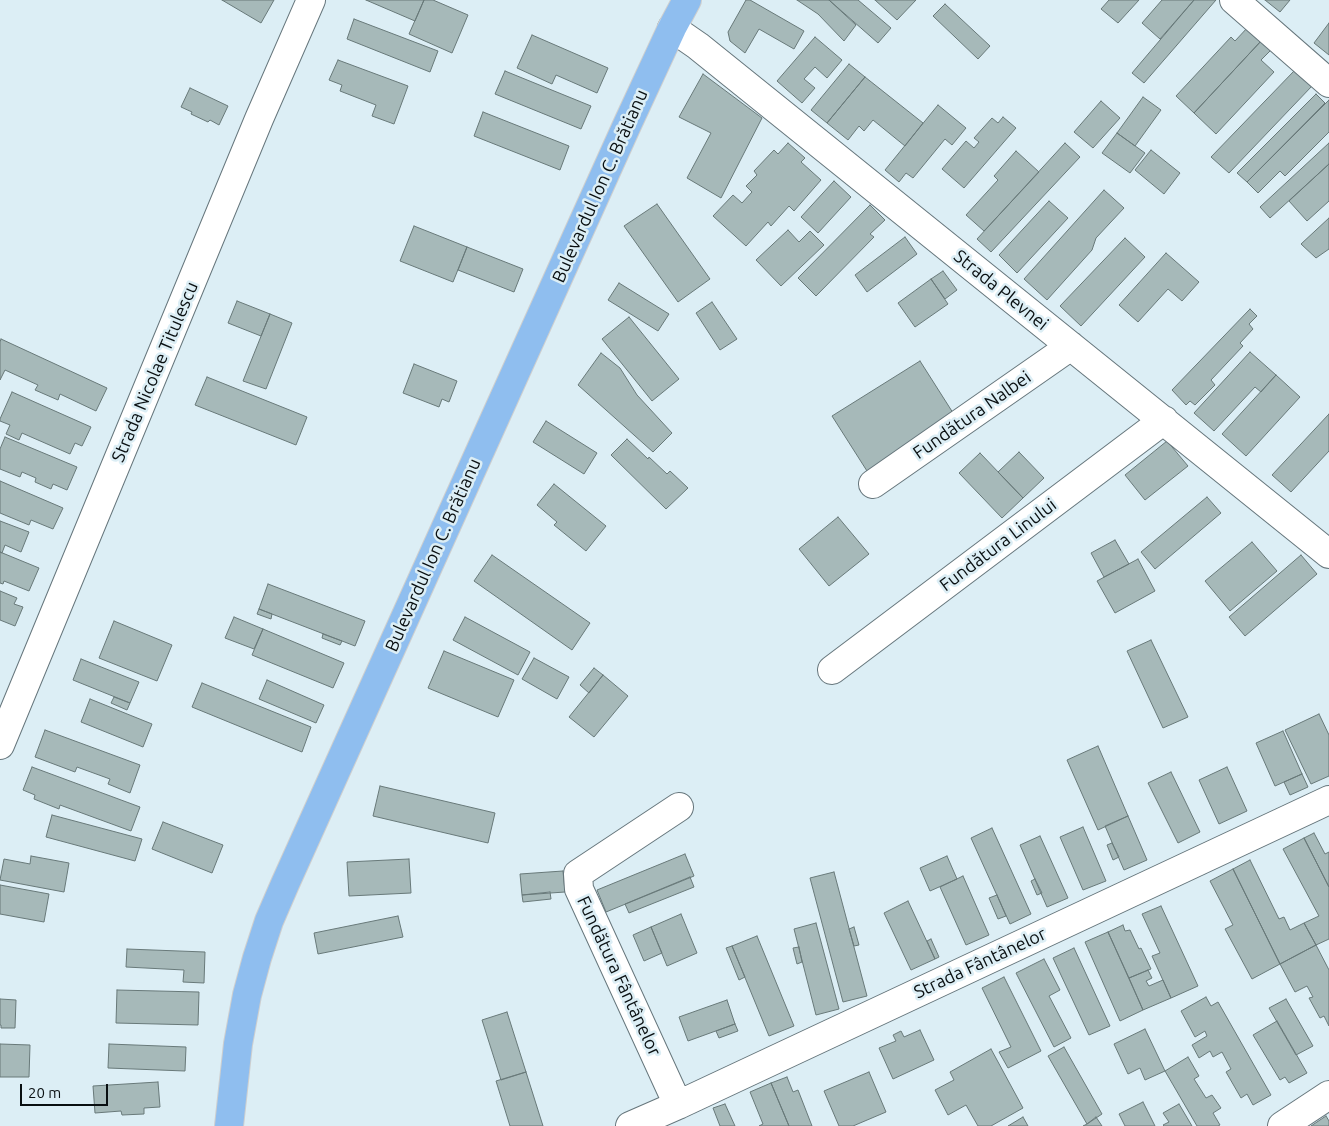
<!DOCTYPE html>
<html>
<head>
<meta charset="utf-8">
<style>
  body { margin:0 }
  #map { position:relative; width:1329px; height:1126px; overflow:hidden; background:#dceef5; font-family:Ubuntu,sans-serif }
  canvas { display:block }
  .scale { position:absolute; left:20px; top:1084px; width:88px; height:22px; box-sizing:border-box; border:2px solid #090f11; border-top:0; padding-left:6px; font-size:15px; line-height:18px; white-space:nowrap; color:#090f11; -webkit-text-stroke:4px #dceef5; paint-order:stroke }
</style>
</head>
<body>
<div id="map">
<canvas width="1329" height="1126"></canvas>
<div class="scale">20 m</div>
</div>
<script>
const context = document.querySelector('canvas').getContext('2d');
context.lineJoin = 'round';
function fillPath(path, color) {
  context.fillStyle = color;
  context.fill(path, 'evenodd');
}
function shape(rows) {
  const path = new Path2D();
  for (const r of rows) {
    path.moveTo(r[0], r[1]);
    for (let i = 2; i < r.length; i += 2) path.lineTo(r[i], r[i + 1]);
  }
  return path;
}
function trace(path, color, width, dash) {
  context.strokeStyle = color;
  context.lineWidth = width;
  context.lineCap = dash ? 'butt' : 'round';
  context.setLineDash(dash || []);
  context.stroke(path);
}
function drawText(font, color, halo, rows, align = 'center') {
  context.font = font + ' Ubuntu,sans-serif';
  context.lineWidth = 5;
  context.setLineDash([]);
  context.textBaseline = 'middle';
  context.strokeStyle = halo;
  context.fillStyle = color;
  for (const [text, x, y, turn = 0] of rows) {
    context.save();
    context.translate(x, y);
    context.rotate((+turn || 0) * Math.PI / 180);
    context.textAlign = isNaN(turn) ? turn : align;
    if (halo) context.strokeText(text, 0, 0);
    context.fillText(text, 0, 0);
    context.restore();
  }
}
const building = shape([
  [222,0,274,0,261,23,222,0],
  [366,0,424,0,415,21,366,0],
  [424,0,433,0,468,15,452,53,409,34,424,0],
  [746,0,750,0,804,31,794,49,759,29,745,53,730,41,728,32,746,0],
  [797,0,829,0,856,25,844,41,818,14,797,0],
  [829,0,858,0,891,28,878,43,829,0],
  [875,0,916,0,897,20,875,0],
  [1109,0,1139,0,1118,23,1101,9,1109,0],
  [1162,0,1194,0,1160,39,1142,23,1162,0],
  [1194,0,1216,0,1144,83,1132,73,1194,0],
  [1265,0,1290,0,1280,12,1265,0],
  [945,4,990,46,978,59,933,16,945,4],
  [354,19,438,51,430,72,347,39,354,19],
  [1329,23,1329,55,1314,43,1329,23],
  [1248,27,1262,40,1194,113,1176,96,1231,37,1235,41,1248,27],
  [532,35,608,68,597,93,556,75,552,84,517,68,532,35],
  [815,37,842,60,827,78,815,67,804,79,815,88,802,103,777,81,815,37],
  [1262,40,1272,49,1261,60,1274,72,1216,134,1194,113,1262,40],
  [338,60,408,86,394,124,372,116,376,105,340,91,342,85,329,80,338,60],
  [849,64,865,77,827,123,811,110,849,64],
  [1295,70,1312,86,1229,173,1211,157,1295,70],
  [505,71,591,106,581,129,495,94,505,71],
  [703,74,762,118,721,198,687,178,711,133,679,117,703,74],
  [865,77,923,123,905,146,873,120,864,131,859,126,848,140,827,123,865,77],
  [190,88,228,106,219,125,210,120,208,122,191,114,192,112,181,107,190,88],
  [1316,94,1325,103,1247,182,1237,173,1316,94],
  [1143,97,1161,110,1135,146,1117,133,1143,97],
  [1329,100,1329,132,1285,176,1280,171,1258,193,1247,182,1329,100],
  [1101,101,1120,118,1093,148,1074,132,1101,101],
  [938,105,966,128,952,145,945,139,913,178,906,173,899,182,885,170,938,105],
  [483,112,569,146,560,170,474,136,483,112],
  [1003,117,1016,128,964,188,942,169,966,141,974,148,979,142,974,138,992,118,998,123,1003,117],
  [1117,133,1145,153,1130,173,1102,153,1117,133],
  [788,143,805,158,801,162,821,180,794,211,789,206,771,226,768,222,746,246,713,216,733,195,742,203,752,192,746,186,757,175,754,171,774,150,778,154,788,143],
  [1065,143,1080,157,991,252,977,239,1065,143],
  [1329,143,1329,164,1270,218,1260,207,1329,143],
  [1151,150,1180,173,1164,194,1135,170,1151,150],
  [1016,151,1039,172,984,231,966,215,998,180,994,176,1016,151],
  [1329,164,1329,201,1307,221,1289,201,1329,164],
  [834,181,851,197,818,233,801,217,834,181],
  [1104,190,1124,208,1096,238,1092,250,1047,300,1024,279,1104,190],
  [1049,201,1068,218,1017,273,999,255,1049,201],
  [657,204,710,279,678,302,624,226,657,204],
  [870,205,885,220,870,234,874,237,816,296,798,278,870,205],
  [1329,218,1329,249,1316,258,1301,244,1329,218],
  [414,226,467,247,453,282,400,261,414,226],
  [788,230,799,242,810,231,824,245,781,286,756,260,788,230],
  [905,237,917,254,867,292,855,275,905,237],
  [1125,238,1145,257,1081,326,1060,306,1125,238],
  [467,247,523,269,514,292,458,270,467,247],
  [1166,253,1199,282,1182,301,1168,289,1138,322,1119,305,1166,253],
  [943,271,957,290,945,299,931,279,943,271],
  [931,279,948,304,915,327,898,303,931,279],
  [619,283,669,314,658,331,608,300,619,283],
  [237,301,270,314,261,336,228,323,237,301],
  [712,302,737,339,720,350,696,313,712,302],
  [1250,309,1257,316,1249,324,1253,329,1240,343,1243,346,1211,380,1215,385,1195,405,1190,401,1186,405,1172,390,1250,309],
  [270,314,292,323,266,389,243,381,270,314],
  [629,317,679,379,652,401,602,339,629,317],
  [1,339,107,388,96,411,60,394,58,400,35,390,38,385,5,370,0,380,0,342,1,339],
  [1250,352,1276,375,1261,392,1255,387,1214,431,1194,413,1250,352],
  [601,353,620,368,637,395,672,433,653,452,578,385,601,353],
  [920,361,955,416,867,471,832,416,920,361],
  [414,364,457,381,449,402,442,399,439,407,403,393,414,364],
  [1276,375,1300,397,1246,456,1222,434,1276,375],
  [207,377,307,417,296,445,195,405,207,377],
  [12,392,91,427,82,446,75,443,70,454,22,433,19,440,6,434,10,425,0,421,0,419,12,392],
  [1329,414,1329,451,1291,492,1272,475,1329,414],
  [546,421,597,453,584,474,533,442,546,421],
  [5,437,77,467,67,490,53,484,51,489,35,482,36,478,22,472,20,477,0,469,0,449,5,437],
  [627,439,648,459,649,457,667,474,670,471,688,488,666,509,611,455,627,439],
  [1167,441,1188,466,1145,500,1125,475,1167,441],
  [1019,452,1044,478,1023,498,998,472,1019,452],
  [980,453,1023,498,1002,518,959,473,980,453],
  [0,481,63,508,53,529,31,520,29,525,0,513,0,481],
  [554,484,606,526,586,551,554,525,557,522,537,505,554,484],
  [1207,497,1221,513,1155,569,1141,552,1207,497],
  [838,517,869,554,829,586,799,549,838,517],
  [0,521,29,532,21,552,5,545,2,553,0,552,0,521],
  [1115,540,1129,564,1104,577,1091,553,1115,540],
  [1252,542,1277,571,1230,611,1205,581,1252,542],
  [0,552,39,568,29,591,4,581,3,584,0,583,0,552],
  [492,555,590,623,572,650,474,581,492,555],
  [1301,555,1317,574,1245,636,1229,617,1301,555],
  [1138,559,1155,591,1115,613,1097,581,1138,559],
  [268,584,365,621,355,646,259,609,268,584],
  [0,591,17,598,14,604,23,607,15,626,0,620,0,591],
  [259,609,272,614,271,619,257,614,259,609],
  [234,617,263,629,254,649,225,638,234,617],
  [465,617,530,652,518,675,453,640,465,617],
  [114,621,172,645,157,681,99,658,114,621],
  [263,629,344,663,333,688,252,655,263,629],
  [323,634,342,641,340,645,322,638,323,634],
  [1151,640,1188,717,1163,728,1127,651,1151,640],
  [444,651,514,680,498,717,428,688,444,651],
  [534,658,569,677,557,699,522,679,534,658],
  [81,659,139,682,130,703,73,680,81,659],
  [594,668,603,675,589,693,580,685,594,668],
  [603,675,628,696,594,737,569,717,603,675],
  [267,680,324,705,316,723,259,699,267,680],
  [202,683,311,727,302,752,192,707,202,683],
  [114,697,130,703,127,710,111,703,114,697],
  [90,699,152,724,143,747,81,722,90,699],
  [1319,714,1329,735,1329,776,1311,784,1285,730,1319,714],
  [45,730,140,765,130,793,108,784,110,779,77,767,75,772,35,757,45,730],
  [1283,731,1302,774,1275,786,1256,743,1283,731],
  [1098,746,1128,816,1098,830,1067,760,1098,746],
  [32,767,140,807,131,831,60,805,59,809,34,799,35,795,23,790,32,767],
  [1227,767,1247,811,1219,824,1199,780,1227,767],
  [1171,772,1200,832,1178,843,1148,783,1171,772],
  [1302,774,1308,787,1290,795,1284,782,1302,774],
  [380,786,495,813,488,843,373,816,380,786],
  [52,815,142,839,135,861,46,837,52,815],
  [1128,816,1147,860,1124,870,1105,826,1128,816],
  [163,822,223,845,212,873,152,849,163,822],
  [1083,827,1106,881,1083,890,1060,837,1083,827],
  [992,828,1031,914,1010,924,971,838,992,828],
  [1314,833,1325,854,1329,852,1329,887,1304,838,1314,833],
  [1040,836,1068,898,1047,907,1020,845,1040,836],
  [1304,838,1329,887,1329,939,1316,945,1304,923,1319,916,1283,849,1304,838],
  [1112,843,1119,857,1113,860,1107,845,1112,843],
  [685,854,694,876,606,912,597,890,685,854],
  [31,856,69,863,64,892,0,880,4,859,30,864,31,856],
  [947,856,957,879,930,891,920,868,947,856],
  [409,859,411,893,349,896,347,862,409,859],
  [1250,860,1279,919,1284,917,1290,930,1304,923,1316,945,1280,964,1233,869,1250,860],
  [1233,869,1280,964,1252,979,1225,929,1233,925,1210,881,1233,869],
  [563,871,565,892,522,895,520,874,563,871],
  [834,872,867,996,843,1002,810,878,834,872],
  [963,876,989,935,966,945,940,887,963,876],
  [690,877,694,887,629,913,625,904,690,877],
  [1035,879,1042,893,1037,895,1031,881,1035,879],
  [0,885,49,894,44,922,0,914,0,885],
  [550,892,551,899,523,902,522,895,550,892],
  [997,895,1006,916,998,919,989,898,997,895],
  [908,901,935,959,911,970,884,913,908,901],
  [1161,906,1198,986,1171,998,1152,956,1160,953,1142,914,1161,906],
  [681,914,697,953,667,966,651,927,681,914],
  [398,916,403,937,318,954,314,933,398,916],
  [816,923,839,1009,816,1015,794,929,816,923],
  [1123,925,1125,931,1130,930,1139,949,1141,948,1151,969,1129,978,1108,932,1123,925],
  [651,927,662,953,644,961,633,935,651,927],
  [854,927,859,945,854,946,849,929,854,927],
  [1108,932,1143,1010,1120,1021,1085,942,1108,932],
  [757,936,794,1026,769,1036,732,946,757,936],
  [931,939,939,957,935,959,927,941,931,939],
  [1316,945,1329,970,1329,1026,1324,1016,1320,1018,1309,998,1313,997,1307,986,1295,992,1280,964,1316,945],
  [732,946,745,977,739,980,726,948,732,946],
  [799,947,802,962,797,964,793,948,799,947],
  [1074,948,1110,1026,1089,1035,1053,958,1074,948],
  [127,949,205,952,204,983,183,982,184,970,126,967,127,949],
  [1044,959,1060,990,1049,996,1071,1038,1054,1047,1016,973,1044,959],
  [1148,970,1152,978,1146,981,1149,986,1163,980,1171,998,1143,1010,1129,978,1148,970],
  [1004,977,1041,1051,1008,1068,999,1052,1011,1047,982,988,1004,977],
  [117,990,199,992,198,1025,116,1023,117,990],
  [1206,997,1211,1006,1218,1002,1271,1095,1253,1105,1247,1094,1241,1098,1226,1072,1231,1069,1222,1052,1213,1057,1210,1051,1199,1058,1192,1045,1207,1036,1205,1031,1195,1037,1181,1011,1206,997],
  [0,999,16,1000,15,1028,1,1028,1,1025,0,1025,0,999],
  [1286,999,1313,1046,1296,1055,1269,1008,1286,999],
  [727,1000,735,1024,688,1041,679,1017,727,1000],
  [507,1012,526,1072,501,1080,482,1020,507,1012],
  [1277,1021,1307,1073,1289,1083,1285,1077,1280,1080,1253,1035,1277,1021],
  [735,1024,738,1031,719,1038,716,1031,735,1024],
  [1145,1029,1165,1071,1145,1080,1140,1068,1128,1074,1114,1044,1145,1029],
  [920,1030,934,1060,893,1079,879,1048,896,1041,893,1035,901,1031,904,1037,920,1030],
  [0,1044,30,1045,29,1077,0,1077,0,1044],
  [109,1044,186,1047,185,1071,108,1068,109,1044],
  [1064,1047,1102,1114,1087,1124,1048,1056,1064,1047],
  [991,1049,1023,1108,991,1126,978,1126,966,1105,948,1115,935,1090,954,1080,950,1072,991,1049],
  [1188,1057,1199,1076,1194,1079,1206,1098,1212,1095,1221,1108,1213,1113,1220,1125,1218,1126,1197,1126,1165,1071,1188,1057],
  [526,1072,543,1126,510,1126,496,1081,526,1072],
  [869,1072,886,1112,853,1126,839,1126,824,1091,869,1072],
  [787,1077,793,1092,798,1090,812,1126,789,1126,771,1083,787,1077],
  [158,1082,160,1107,144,1108,144,1114,122,1115,121,1111,95,1113,93,1086,158,1082],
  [771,1083,789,1126,759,1126,763,1124,750,1092,771,1083],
  [1143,1102,1155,1126,1125,1126,1119,1114,1143,1102],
  [725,1104,735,1126,720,1126,713,1108,725,1104],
  [1179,1104,1192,1126,1164,1126,1163,1125,1169,1122,1163,1113,1179,1104],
  [1326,1116,1329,1121,1329,1126,1311,1126,1326,1116],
  [1023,1117,1028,1126,1008,1126,1023,1117],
  [1096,1117,1102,1126,1083,1126,1087,1124,1096,1117]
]);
const street = shape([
  [1234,0,1329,83],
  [672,28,698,46,1329,554],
  [873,484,1071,346],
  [832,670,1164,420],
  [0,745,259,119,311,0],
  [678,1105,579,889,578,874,679,807],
  [630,1126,678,1105,1329,800],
  [1282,1126,1329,1095]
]);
const primary = shape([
  [229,1126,238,1044,247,995,257,958,269,921,285,884,627,125,672,28,687,0]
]);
const streetNames = [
  ["Bulevardul Ion C. Brătianu",600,186,-66],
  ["Strada Plevnei",1001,290,39],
  ["Strada Nicolae Titulescu",155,372,-67],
  ["Fundătura Nalbei",972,415,-35],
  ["Fundătura Linului",998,545,-37],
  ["Bulevardul Ion C. Brătianu",433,555,-66],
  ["Strada Fântânelor",980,963,-25],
  ["Fundătura Fântânelor",619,976,65]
];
fillPath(building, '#a6b9b9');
trace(building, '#687979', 1);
trace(street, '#66767c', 30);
trace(primary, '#cecfcf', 30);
trace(street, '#fff', 28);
trace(primary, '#8fbeef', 28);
drawText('18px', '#090f11', '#dceef5', streetNames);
</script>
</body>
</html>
